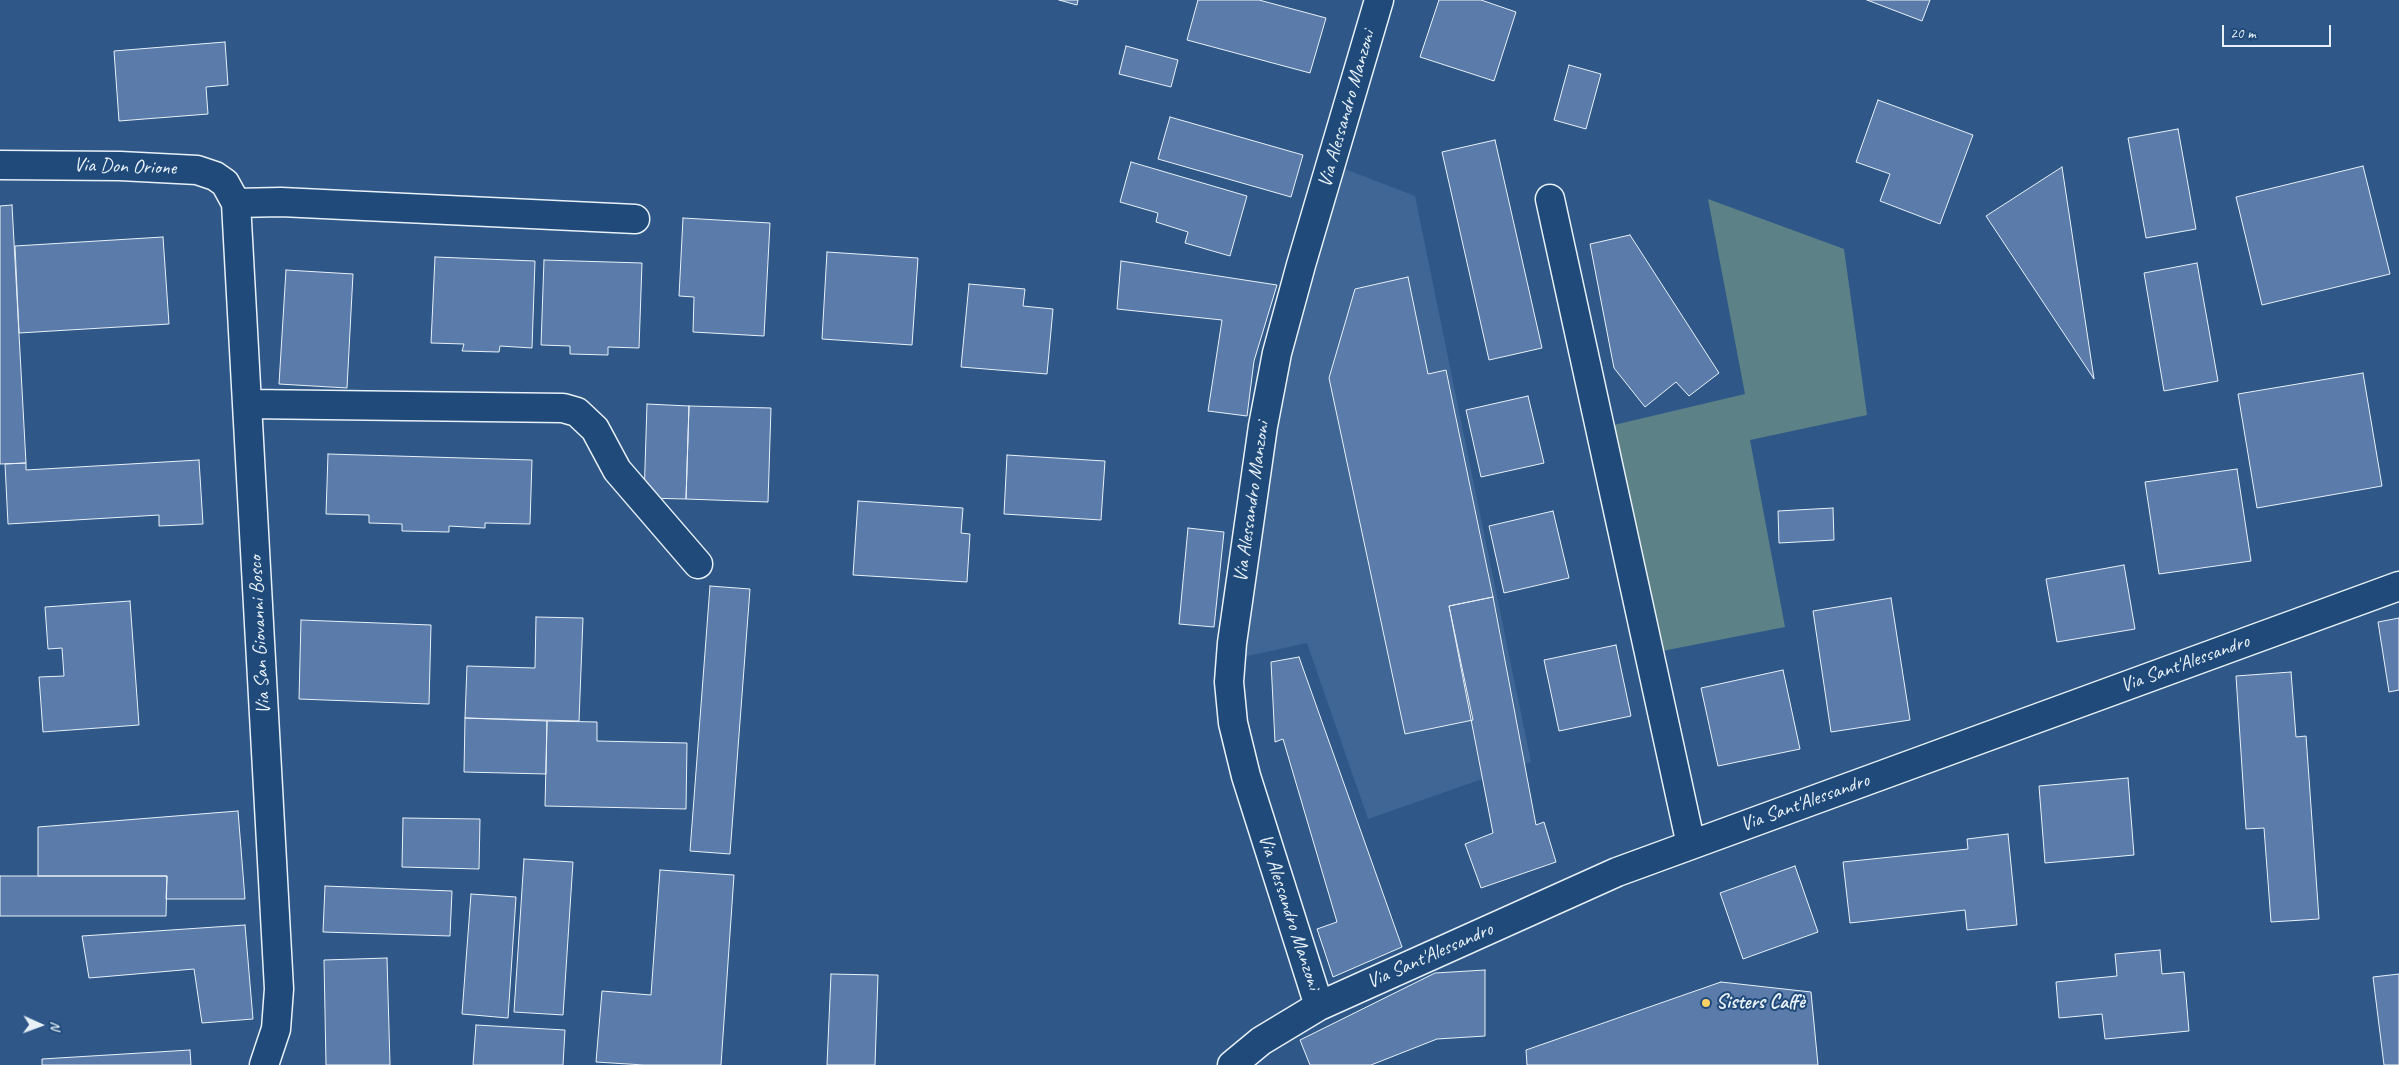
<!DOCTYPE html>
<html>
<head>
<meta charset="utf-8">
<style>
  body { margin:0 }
  #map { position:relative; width:2399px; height:1065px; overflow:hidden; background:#2f5888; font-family:Caveat,sans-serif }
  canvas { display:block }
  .north { position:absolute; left:15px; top:1000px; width:50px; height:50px; -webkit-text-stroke:4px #1f4a7a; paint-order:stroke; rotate:92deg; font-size:14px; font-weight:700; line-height:20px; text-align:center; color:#e8f1f8 }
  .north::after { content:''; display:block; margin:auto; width:18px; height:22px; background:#e8f1f8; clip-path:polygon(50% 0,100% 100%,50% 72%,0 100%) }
  .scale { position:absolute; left:2222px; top:25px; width:109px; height:22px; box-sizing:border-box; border:2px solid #e8f1f8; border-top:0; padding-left:6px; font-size:15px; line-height:18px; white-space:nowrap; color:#e8f1f8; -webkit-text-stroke:4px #1f4a7a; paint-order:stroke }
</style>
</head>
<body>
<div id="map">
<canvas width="2399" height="1065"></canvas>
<div class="north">N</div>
<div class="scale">20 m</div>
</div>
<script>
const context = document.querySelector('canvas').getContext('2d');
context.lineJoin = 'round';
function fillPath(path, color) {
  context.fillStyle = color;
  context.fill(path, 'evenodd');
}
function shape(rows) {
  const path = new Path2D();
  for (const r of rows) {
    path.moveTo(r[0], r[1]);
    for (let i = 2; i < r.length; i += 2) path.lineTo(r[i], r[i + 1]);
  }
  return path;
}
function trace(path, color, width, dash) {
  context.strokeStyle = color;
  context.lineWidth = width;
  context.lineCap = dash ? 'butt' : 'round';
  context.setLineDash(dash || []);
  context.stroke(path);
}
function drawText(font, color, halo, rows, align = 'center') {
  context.font = font + ' Caveat,sans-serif';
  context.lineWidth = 4;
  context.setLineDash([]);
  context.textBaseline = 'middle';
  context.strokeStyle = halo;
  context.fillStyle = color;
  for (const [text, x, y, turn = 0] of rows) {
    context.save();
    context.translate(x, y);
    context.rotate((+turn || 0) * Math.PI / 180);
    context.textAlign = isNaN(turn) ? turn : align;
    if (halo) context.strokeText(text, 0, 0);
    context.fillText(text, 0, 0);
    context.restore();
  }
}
const built = shape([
  [1345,169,1415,196,1531,762,1368,819,1307,643,1243,657,1285,365]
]);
const green = shape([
  [1708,199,1844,249,1867,415,1750,440,1785,627,1662,651,1614,425,1745,394]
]);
const building = shape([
  [1059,0,1078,0,1077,5,1059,0],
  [1198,0,1259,0,1326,18,1310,73,1187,40,1198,0],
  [1439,0,1481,0,1516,12,1494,81,1420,57,1439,0],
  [1867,0,1930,0,1922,21,1867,0],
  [225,42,228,85,206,87,208,114,119,121,114,51,225,42],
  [1126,46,1178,60,1171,87,1119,74,1126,46],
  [1569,65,1601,74,1586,129,1554,120,1569,65],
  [1878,100,1973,135,1940,224,1880,201,1890,174,1856,162,1878,100],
  [1170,117,1303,155,1291,197,1158,159,1170,117],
  [2178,129,2196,229,2146,238,2128,138,2178,129],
  [1495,140,1542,348,1489,360,1442,152,1495,140],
  [1131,162,1247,196,1230,256,1185,243,1188,232,1156,222,1158,213,1120,202,1131,162],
  [2363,166,2390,274,2262,305,2236,197,2363,166],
  [2062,167,2094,379,1986,216,2062,167],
  [12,205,26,463,0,464,0,206,12,205],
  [683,218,770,223,764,336,693,332,694,297,679,296,683,218],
  [1630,235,1719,373,1689,396,1676,382,1645,407,1614,368,1590,244,1630,235],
  [163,237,169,324,19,333,15,246,163,237],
  [827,252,918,258,912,345,822,339,827,252],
  [435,257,535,261,532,348,500,346,499,352,462,351,464,344,431,343,435,257],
  [544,260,642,263,639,348,608,347,608,355,570,354,570,346,541,345,544,260],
  [1121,261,1277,285,1254,361,1247,416,1208,411,1222,320,1117,309,1121,261],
  [2197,263,2218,381,2164,391,2144,273,2197,263],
  [286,270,353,274,347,388,279,384,286,270],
  [1408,277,1428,374,1446,370,1493,597,1449,606,1473,720,1405,734,1329,378,1355,289,1408,277],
  [969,284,1025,289,1023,306,1053,309,1047,374,961,367,969,284],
  [2363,373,2382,486,2257,508,2238,394,2363,373],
  [1528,396,1544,463,1481,477,1466,410,1528,396],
  [647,404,689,406,686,499,644,498,647,404],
  [689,406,771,408,768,502,686,499,689,406],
  [328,454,532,460,530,524,485,523,485,528,449,526,449,532,402,531,402,524,369,523,369,515,326,514,328,454],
  [1007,455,1105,461,1101,520,1004,514,1007,455],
  [199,460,203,524,159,526,159,515,8,524,5,464,26,463,26,470,199,460],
  [2237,469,2251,561,2159,574,2145,482,2237,469],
  [858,501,963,508,961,533,970,534,967,582,853,575,858,501],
  [1833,508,1834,540,1779,543,1778,511,1833,508],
  [1553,511,1569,578,1504,593,1489,526,1553,511],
  [1188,528,1224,532,1214,627,1179,624,1188,528],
  [2124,565,2135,629,2057,642,2046,579,2124,565],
  [710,586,750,589,730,854,690,851,710,586],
  [1493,597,1536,825,1544,822,1556,862,1481,888,1465,844,1493,833,1449,606,1493,597],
  [1891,598,1910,720,1831,732,1813,611,1891,598],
  [130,601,139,725,43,732,39,677,64,676,62,648,48,649,45,607,130,601],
  [536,617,583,618,579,721,465,718,467,666,535,668,536,617],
  [2399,618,2399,690,2389,692,2378,622,2399,618],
  [301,620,431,625,429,704,299,699,301,620],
  [1616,645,1631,716,1559,731,1544,660,1616,645],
  [1299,657,1402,947,1333,977,1317,929,1337,922,1283,739,1275,742,1271,662,1299,657],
  [1783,670,1800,749,1718,766,1701,688,1783,670],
  [2291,672,2296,737,2306,736,2319,919,2271,922,2264,828,2246,829,2236,676,2291,672],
  [465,718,547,721,546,774,464,772,465,718],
  [547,721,597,722,597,741,687,743,686,809,545,806,547,721],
  [2128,778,2134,855,2045,863,2039,786,2128,778],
  [238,811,245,899,166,899,167,876,38,876,38,827,238,811],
  [403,818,480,819,479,869,402,867,403,818],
  [2008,834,2017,925,1967,930,1965,910,1850,923,1843,862,1968,849,1967,839,2008,834],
  [524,859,573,862,563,1015,514,1012,524,859],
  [1795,866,1818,932,1743,959,1720,893,1795,866],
  [660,870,734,875,721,1065,644,1065,596,1062,602,991,651,995,660,870],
  [0,876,167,876,166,916,0,916,0,876],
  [325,886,452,891,450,936,323,932,325,886],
  [471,894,516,897,508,1018,462,1014,471,894],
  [245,925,253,1019,202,1023,194,969,89,978,82,936,245,925],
  [2160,950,2162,974,2184,972,2189,1031,2105,1039,2102,1014,2059,1018,2056,982,2117,976,2115,954,2160,950],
  [387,958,390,1065,326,1065,324,960,387,958],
  [1485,970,1485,1036,1437,1039,1371,1065,1310,1065,1300,1040,1435,973,1485,970],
  [831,974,878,975,875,1065,827,1065,831,974],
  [2399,974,2399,1065,2384,1065,2373,977,2399,974],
  [1721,982,1811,992,1818,1065,1527,1065,1526,1050,1721,982],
  [476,1025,565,1030,563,1065,473,1065,476,1025],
  [190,1050,191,1065,42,1065,42,1059,190,1050]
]);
const minor = shape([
  [0,165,120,166,197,170,215,176,225,183,236,203,279,989,276,1029,264,1065],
  [1550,199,1691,845],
  [236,203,281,202,635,219],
  [248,404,563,408,577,412,595,429,617,470,698,564],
  [1319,1006,1246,776,1233,723,1229,682,1232,643,1263,426,1277,353,1301,265,1379,0],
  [1232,1065,1261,1041,1319,1006,1617,872,2399,586]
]);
const markers = [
  [1706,1003,5,"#ffd166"]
];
const streetNames = [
  ["Via Alessandro Manzoni",1347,109,-74],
  ["Via Don Orione",125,167,2],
  ["Via Alessandro Manzoni",1252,502,-82],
  ["Via San Giovanni Bosco",260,635,-93],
  ["Via Sant'Alessandro",2185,664,-20],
  ["Via Sant'Alessandro",1805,803,-20],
  ["Via Alessandro Manzoni",1289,912,72],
  ["Via Sant'Alessandro",1430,956,-24]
];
const poiNames = [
  ["Sisters Caffè",1716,1003]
];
fillPath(built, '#3f6694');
fillPath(green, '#5c8287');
fillPath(building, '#5b7caa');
trace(building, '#e8f1f8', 1);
trace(minor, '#e8f1f8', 31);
trace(minor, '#1f4a7a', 28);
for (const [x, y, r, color] of markers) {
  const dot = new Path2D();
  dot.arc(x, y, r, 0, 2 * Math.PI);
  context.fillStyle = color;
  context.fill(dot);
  trace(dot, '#1f4a7a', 2);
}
drawText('20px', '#e8f1f8', '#1f4a7a', streetNames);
drawText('bold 20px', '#e8f1f8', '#1f4a7a', poiNames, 'left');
</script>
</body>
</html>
